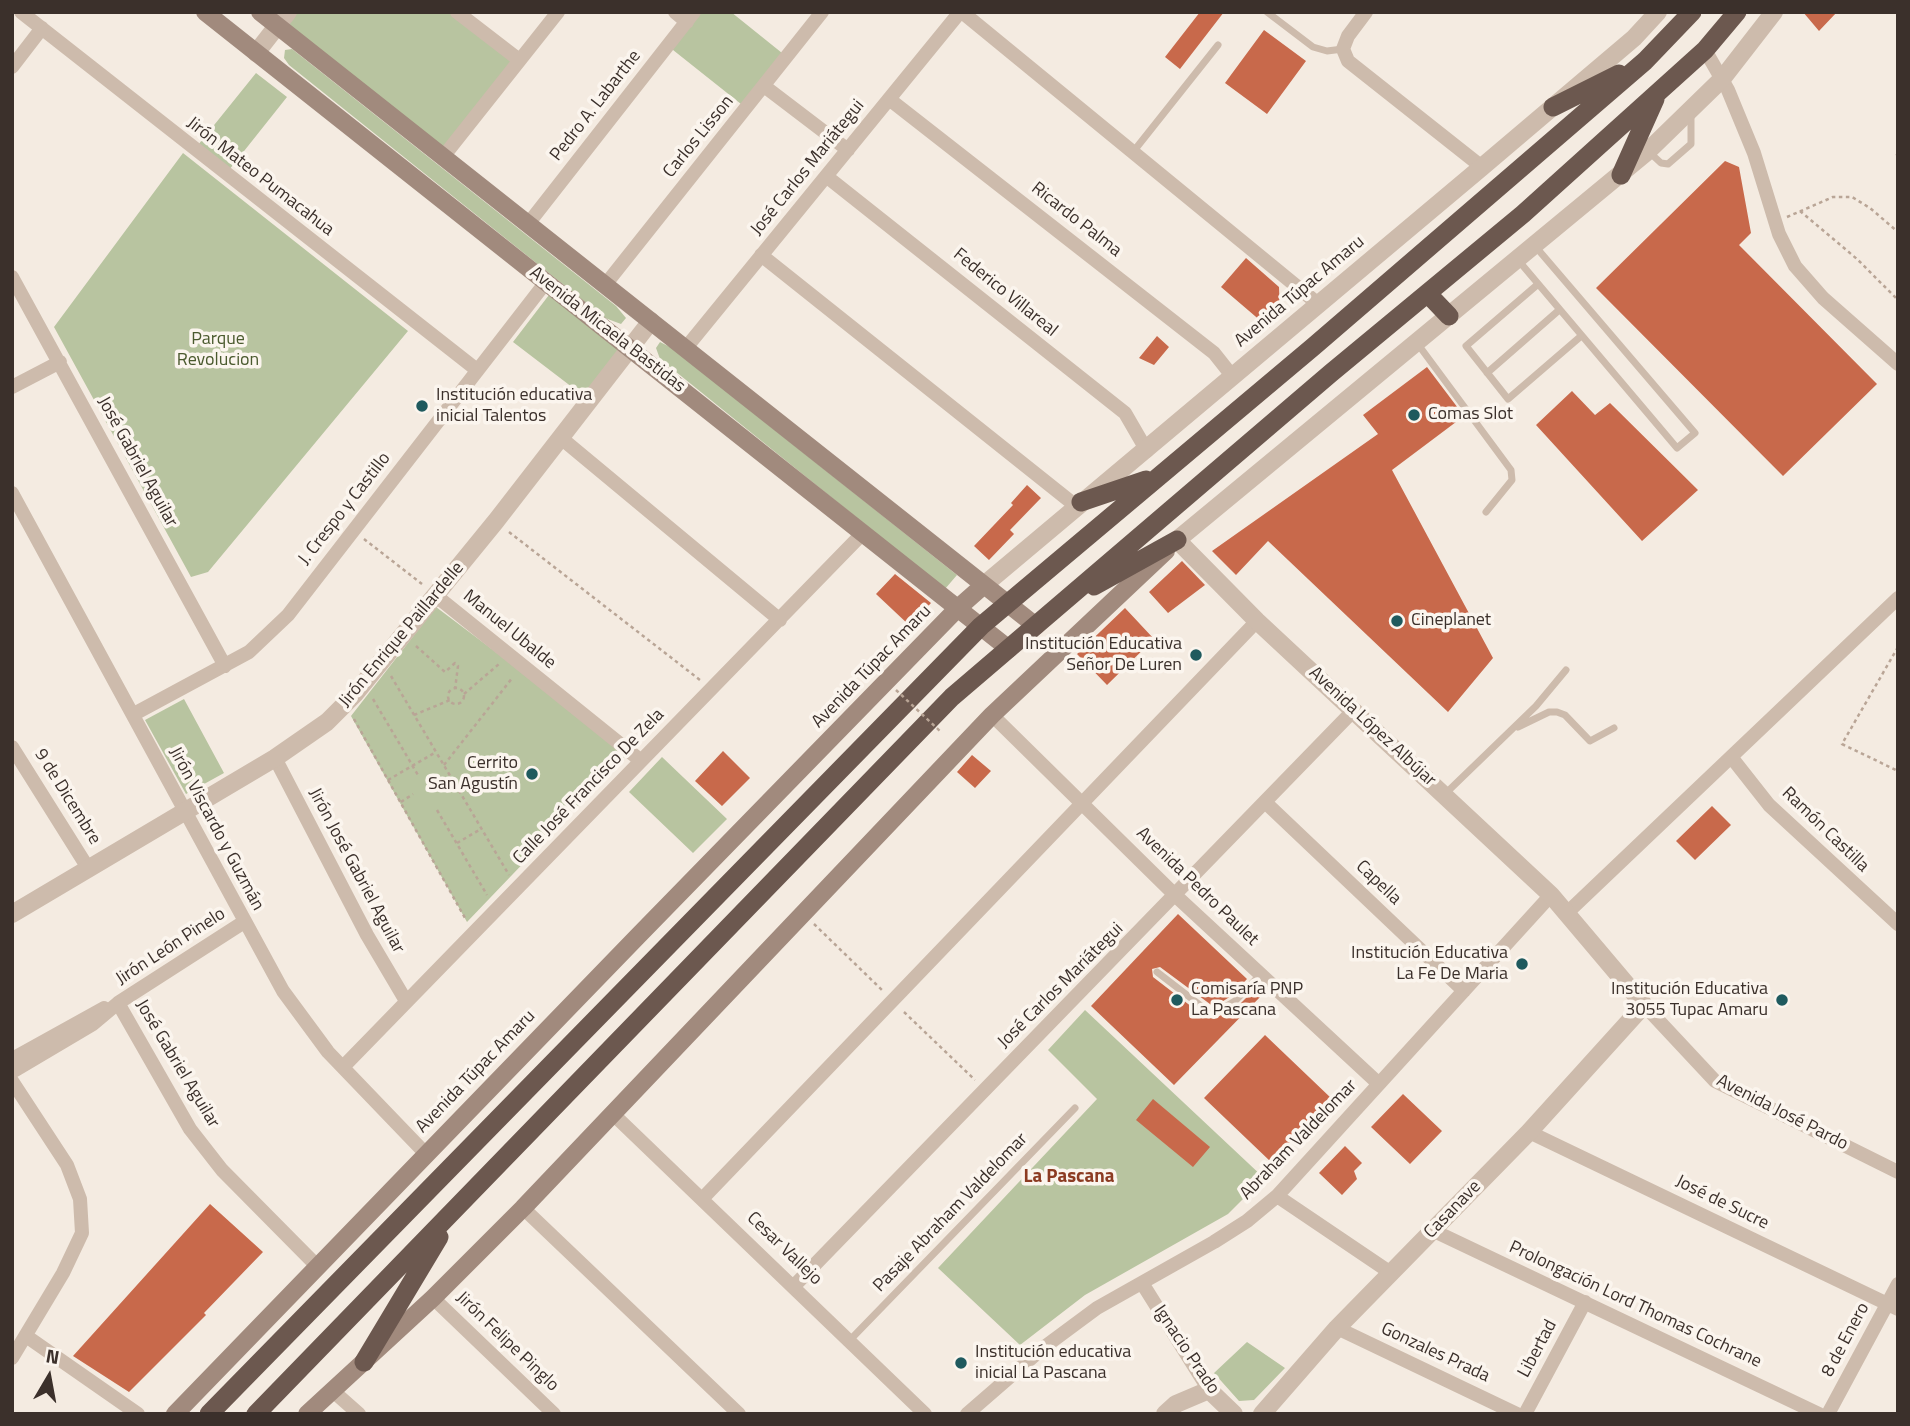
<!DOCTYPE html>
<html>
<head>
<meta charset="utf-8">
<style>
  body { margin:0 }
  #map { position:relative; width:1910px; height:1426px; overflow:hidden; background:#f4ebe1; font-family:"Titillium Web",sans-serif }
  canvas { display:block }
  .frame { position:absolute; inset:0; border:14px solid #3b302b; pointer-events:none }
  .north { position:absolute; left:14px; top:1342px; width:70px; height:70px; -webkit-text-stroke:5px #fbf5ee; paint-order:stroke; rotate:10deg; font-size:19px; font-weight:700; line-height:28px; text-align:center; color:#3b302b }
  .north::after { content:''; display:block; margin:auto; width:24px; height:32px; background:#3b302b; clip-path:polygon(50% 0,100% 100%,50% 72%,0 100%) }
</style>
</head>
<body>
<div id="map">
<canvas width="1910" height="1426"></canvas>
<div class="frame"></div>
<div class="north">N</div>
</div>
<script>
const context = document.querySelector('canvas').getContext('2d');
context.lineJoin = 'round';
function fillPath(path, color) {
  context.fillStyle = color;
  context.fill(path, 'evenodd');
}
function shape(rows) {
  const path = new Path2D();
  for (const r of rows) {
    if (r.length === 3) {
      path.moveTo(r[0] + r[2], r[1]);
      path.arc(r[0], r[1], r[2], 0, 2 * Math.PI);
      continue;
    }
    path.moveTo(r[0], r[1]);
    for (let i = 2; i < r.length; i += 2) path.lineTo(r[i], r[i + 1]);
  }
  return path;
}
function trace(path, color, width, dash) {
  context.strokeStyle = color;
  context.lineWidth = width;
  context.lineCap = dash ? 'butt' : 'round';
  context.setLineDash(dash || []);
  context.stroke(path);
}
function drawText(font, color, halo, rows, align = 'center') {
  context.font = font + ' "Titillium Web",sans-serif';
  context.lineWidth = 7;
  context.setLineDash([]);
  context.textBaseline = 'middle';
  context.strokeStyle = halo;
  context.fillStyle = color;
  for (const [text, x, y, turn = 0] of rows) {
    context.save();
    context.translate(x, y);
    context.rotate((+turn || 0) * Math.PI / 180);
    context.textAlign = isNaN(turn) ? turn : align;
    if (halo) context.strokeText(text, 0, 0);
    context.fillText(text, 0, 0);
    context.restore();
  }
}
const green = shape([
  [288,12,457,12,518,59,443,157,277,26],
  [694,12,731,12,787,57,746,108,668,46],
  [292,49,616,306,626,318,621,324,605,318,289,65,284,58,285,50],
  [256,73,287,97,225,175,194,150],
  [183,153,408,331,208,572,191,577,54,327],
  [552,291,624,346,585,397,513,342],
  [660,342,672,348,957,575,945,589,660,359,656,348],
  [436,607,626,750,625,757,467,922,351,716],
  [184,699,224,773,186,794,145,720],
  [662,757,727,819,693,853,629,792],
  [1085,1010,1264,1178,1228,1214,1085,1295,1020,1345,938,1268,1097,1099,1048,1050],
  [1247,1342,1285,1368,1254,1400,1239,1401,1214,1373]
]);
const building = shape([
  [1200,12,1224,12,1180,69,1165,57],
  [1803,12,1837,12,1819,31],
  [1264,30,1306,61,1267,114,1225,83],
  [1725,161,1739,167,1751,233,1739,245,1877,384,1783,476,1596,288],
  [1246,258,1279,287,1280,316,1269,328,1221,287],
  [1157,336,1169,347,1154,365,1139,358],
  [1427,367,1464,416,1392,470,1493,658,1448,712,1268,541,1236,575,1212,551,1378,434,1363,415],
  [1572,391,1595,415,1610,403,1698,490,1642,541,1536,425],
  [1027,485,1041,498,1010,530,1014,534,989,560,974,546,1013,505,1011,503],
  [1182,561,1205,585,1168,613,1149,592],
  [895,574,931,603,910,626,876,594],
  [1125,608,1154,639,1107,685,1077,654],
  [723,751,750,778,722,806,695,781],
  [972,755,991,771,975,788,957,772],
  [1712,806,1731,825,1695,860,1676,841],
  [1178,914,1247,979,1231,996,1214,1007,1160,967,1152,969,1153,977,1205,1017,1214,1019,1238,1006,1256,988,1263,994,1174,1085,1091,1006],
  [1265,1035,1332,1099,1271,1162,1204,1098],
  [1403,1094,1442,1131,1410,1164,1371,1127],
  [1153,1099,1210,1147,1193,1167,1136,1120],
  [1345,1146,1362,1163,1354,1171,1357,1179,1342,1195,1319,1173],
  [210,1204,263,1252,204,1313,206,1315,129,1392,73,1356]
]);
const path = shape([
  [1896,154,1898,155],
  [1800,211,1857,259,1898,300],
  [1787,217,1833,197,1852,197,1870,208,1898,232],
  [509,532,700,680],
  [364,539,422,584],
  [416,646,445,672,455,663,458,666,455,689],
  [1898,647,1842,744,1898,771],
  [391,676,509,875],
  [456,696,8],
  [464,694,499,664],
  [373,699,418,775],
  [414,715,450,700],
  [354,719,465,918],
  [444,765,513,677],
  [388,780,436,752],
  [401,802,413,794],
  [437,810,487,895],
  [457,843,481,829],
  [814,924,882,990],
  [904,1012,975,1080]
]);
const service = shape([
  [1267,12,1313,47,1327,51,1343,49],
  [1648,151,1661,163,1668,164,1691,144,1691,114],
  [1133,152,1218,45],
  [1518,260,1677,448,1695,433,1535,246],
  [1537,285,1466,346,1508,399,1580,337],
  [1417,343,1511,470,1512,480,1486,512],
  [1487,373,1558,311],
  [1518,727,1549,712,1557,712,1565,715,1590,741,1614,728],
  [1445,794,1536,706,1566,670],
  [1157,972,1209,1012,1215,1013,1235,1001,1260,975],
  [850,1340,1075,1108]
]);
const minor = shape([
  [21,12,477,370],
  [457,12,518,59],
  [675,12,687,22],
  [962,12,1317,303],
  [1366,12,1348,36,1343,49,1348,61,1482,167],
  [1705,50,1728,90,1754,153,1779,234,1795,266,1823,298,1898,364],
  [12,67,42,28],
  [764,86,848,150],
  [889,99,1214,353,1233,377],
  [443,157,558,12],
  [826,176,1125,413,1147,451],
  [528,224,694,12],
  [761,255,1076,506],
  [12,277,225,666],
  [605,285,822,12],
  [685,349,960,12],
  [12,387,60,362],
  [561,438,780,620],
  [12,493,283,991,328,1052,426,1154],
  [435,595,640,760],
  [134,714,249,652,288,615,546,282],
  [992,715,1176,896,1379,1084],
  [12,747,88,868],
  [275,758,367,935,406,1001],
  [1732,758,1769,805,1898,924],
  [1266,803,1464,991],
  [1568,912,1898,598],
  [118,1003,190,1129,222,1170,317,1266],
  [1644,1005,1715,1081,1898,1172],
  [12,1059,104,1008],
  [343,1067,863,533],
  [12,1072,93,1024,118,1003,244,922],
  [12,1081,67,1165,80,1199,82,1233,63,1273,12,1358],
  [613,1114,925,1414],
  [1529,1132,1898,1309],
  [1277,1196,1391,1273],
  [703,1198,1257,621],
  [523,1208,739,1414],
  [1434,1231,1819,1414],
  [1142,1283,1209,1390],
  [794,1286,1353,711],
  [433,1298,554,1414],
  [1337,1328,1517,1414],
  [26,1336,138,1414],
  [333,1391,359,1414],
  [967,1414,1043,1348,1097,1308,1214,1242,1247,1221,1277,1196,1551,895],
  [1525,1414,1585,1302],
  [1828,1414,1898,1284]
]);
const tertiary = shape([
  [256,53,288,12],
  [984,585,1482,167,1634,38,1658,12],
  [12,914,275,758,327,722,354,695,496,521,651,321],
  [1165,1414,1176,1404,1209,1390,1234,1414],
  [1262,1414,1337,1328,1529,1132,1644,1005,1551,895,1257,621,1177,540,1648,151,1722,79,1774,12]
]);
const secondary = shape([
  [205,12,1009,649],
  [260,12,1036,626],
  [175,1414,637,937,958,608,984,585],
  [307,1414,433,1298,523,1208,992,715,1166,551]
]);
const trunk = shape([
  [1553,107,1619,74],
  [1621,175,1655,99],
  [1428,294,1449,316],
  [1081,502,1146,480],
  [1094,586,1177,540],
  [364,1362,439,1237],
  [209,1414,981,626,1313,347,1645,61,1692,12],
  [256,1414,952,697,1331,373,1523,214,1705,50,1737,12]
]);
const pathBridge = shape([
  [896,690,941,732]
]);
const markers = [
  [422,406,7,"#1f5a5e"],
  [1414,415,7,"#1f5a5e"],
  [1397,621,7,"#1f5a5e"],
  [1196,655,7,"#1f5a5e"],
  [532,774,7,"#1f5a5e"],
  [1522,964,7,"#1f5a5e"],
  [1177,1000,7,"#1f5a5e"],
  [1782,1000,7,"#1f5a5e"],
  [961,1363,7,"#1f5a5e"]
];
const streetNames = [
  ["Pedro A. Labarthe",596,106,-52],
  ["Carlos Lisson",699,137,-51],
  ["José Carlos Mariátegui",808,168,-51],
  ["Jirón Mateo Pumacahua",260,177,38],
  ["Ricardo Palma",1076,220,38],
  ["Avenida Túpac Amaru",1300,292,-40],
  ["Federico Villareal",1005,293,39],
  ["Avenida Micaela Bastidas",607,330,38],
  ["José Gabriel Aguilar",137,462,61],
  ["J. Crespo y Castillo",345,509,-52],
  ["Manuel Ubalde",509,630,39],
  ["Jirón Enrique Paillardelle",402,635,-50],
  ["Avenida Túpac Amaru",872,667,-46],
  ["Avenida López Albújar",1372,727,43],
  ["Calle José Francisco De Zela",589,787,-46],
  ["9 de Dicembre",67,797,58],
  ["Jirón Viscardo y Guzmán",216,829,62],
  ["Ramón Castilla",1825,830,44],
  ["Jirón José Gabriel Aguilar",356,871,62],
  ["Capella",1378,883,44],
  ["Avenida Pedro Paulet",1197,887,44],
  ["Jirón León Pinelo",171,947,-33],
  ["José Carlos Mariátegui",1061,986,-45],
  ["José Gabriel Aguilar",177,1064,59],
  ["Avenida Túpac Amaru",476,1072,-46],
  ["Avenida José Pardo",1782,1113,27],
  ["Abraham Valdelomar",1299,1140,-46],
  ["José de Sucre",1722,1203,26],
  ["Casanave",1453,1210,-46],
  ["Pasaje Abraham Valdelomar",951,1213,-46],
  ["Cesar Vallejo",784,1249,44],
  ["Prolongación Lord Thomas Cochrane",1635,1305,25],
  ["8 de Enero",1846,1340,-62],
  ["Jirón Felipe Pinglo",507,1342,44],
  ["Libertad",1538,1349,-62],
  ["Ignacio Prado",1186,1350,56],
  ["Gonzales Prada",1435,1353,25]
];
const parkNames = [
  ["Parque",218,340],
  ["Revolucion",218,361]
];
const poiNames = [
  ["Institución educativa",436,396],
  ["inicial Talentos",436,417],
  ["Comas Slot",1428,415],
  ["Cineplanet",1411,621],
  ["Institución Educativa",1182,645,"right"],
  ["Señor De Luren",1182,666,"right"],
  ["Cerrito",518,764,"right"],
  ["San Agustín",518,785,"right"],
  ["Institución Educativa",1508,954,"right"],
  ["La Fe De Maria",1508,975,"right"],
  ["Comisaría PNP",1191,990],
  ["La Pascana",1191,1011],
  ["Institución Educativa",1768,990,"right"],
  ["3055 Tupac Amaru",1768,1011,"right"],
  ["Institución educativa",975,1353],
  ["inicial La Pascana",975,1374]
];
const neighbourhoodNames = [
  ["La Pascana",1069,1177]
];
fillPath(green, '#b8c4a0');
fillPath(building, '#c8694b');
trace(path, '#b9a596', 2.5, [3.5, 3.5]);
trace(service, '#cdbbac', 7);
trace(minor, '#cdbbac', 14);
trace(tertiary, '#cdbbac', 18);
trace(secondary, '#a18a7d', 18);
trace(trunk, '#6c584f', 19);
trace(pathBridge, '#b9a596', 2.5, [3.5, 3.5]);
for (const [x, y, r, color] of markers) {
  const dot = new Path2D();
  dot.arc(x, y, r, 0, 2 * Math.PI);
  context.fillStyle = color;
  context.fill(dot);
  trace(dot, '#fbf5ee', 2.5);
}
drawText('18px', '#3b302b', '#fbf5ee', streetNames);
drawText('18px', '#4a5a2e', '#fbf5ee', parkNames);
drawText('18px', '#3b302b', '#fbf5ee', poiNames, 'left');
drawText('bold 19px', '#8c3b22', '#fbf5ee', neighbourhoodNames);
</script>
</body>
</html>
